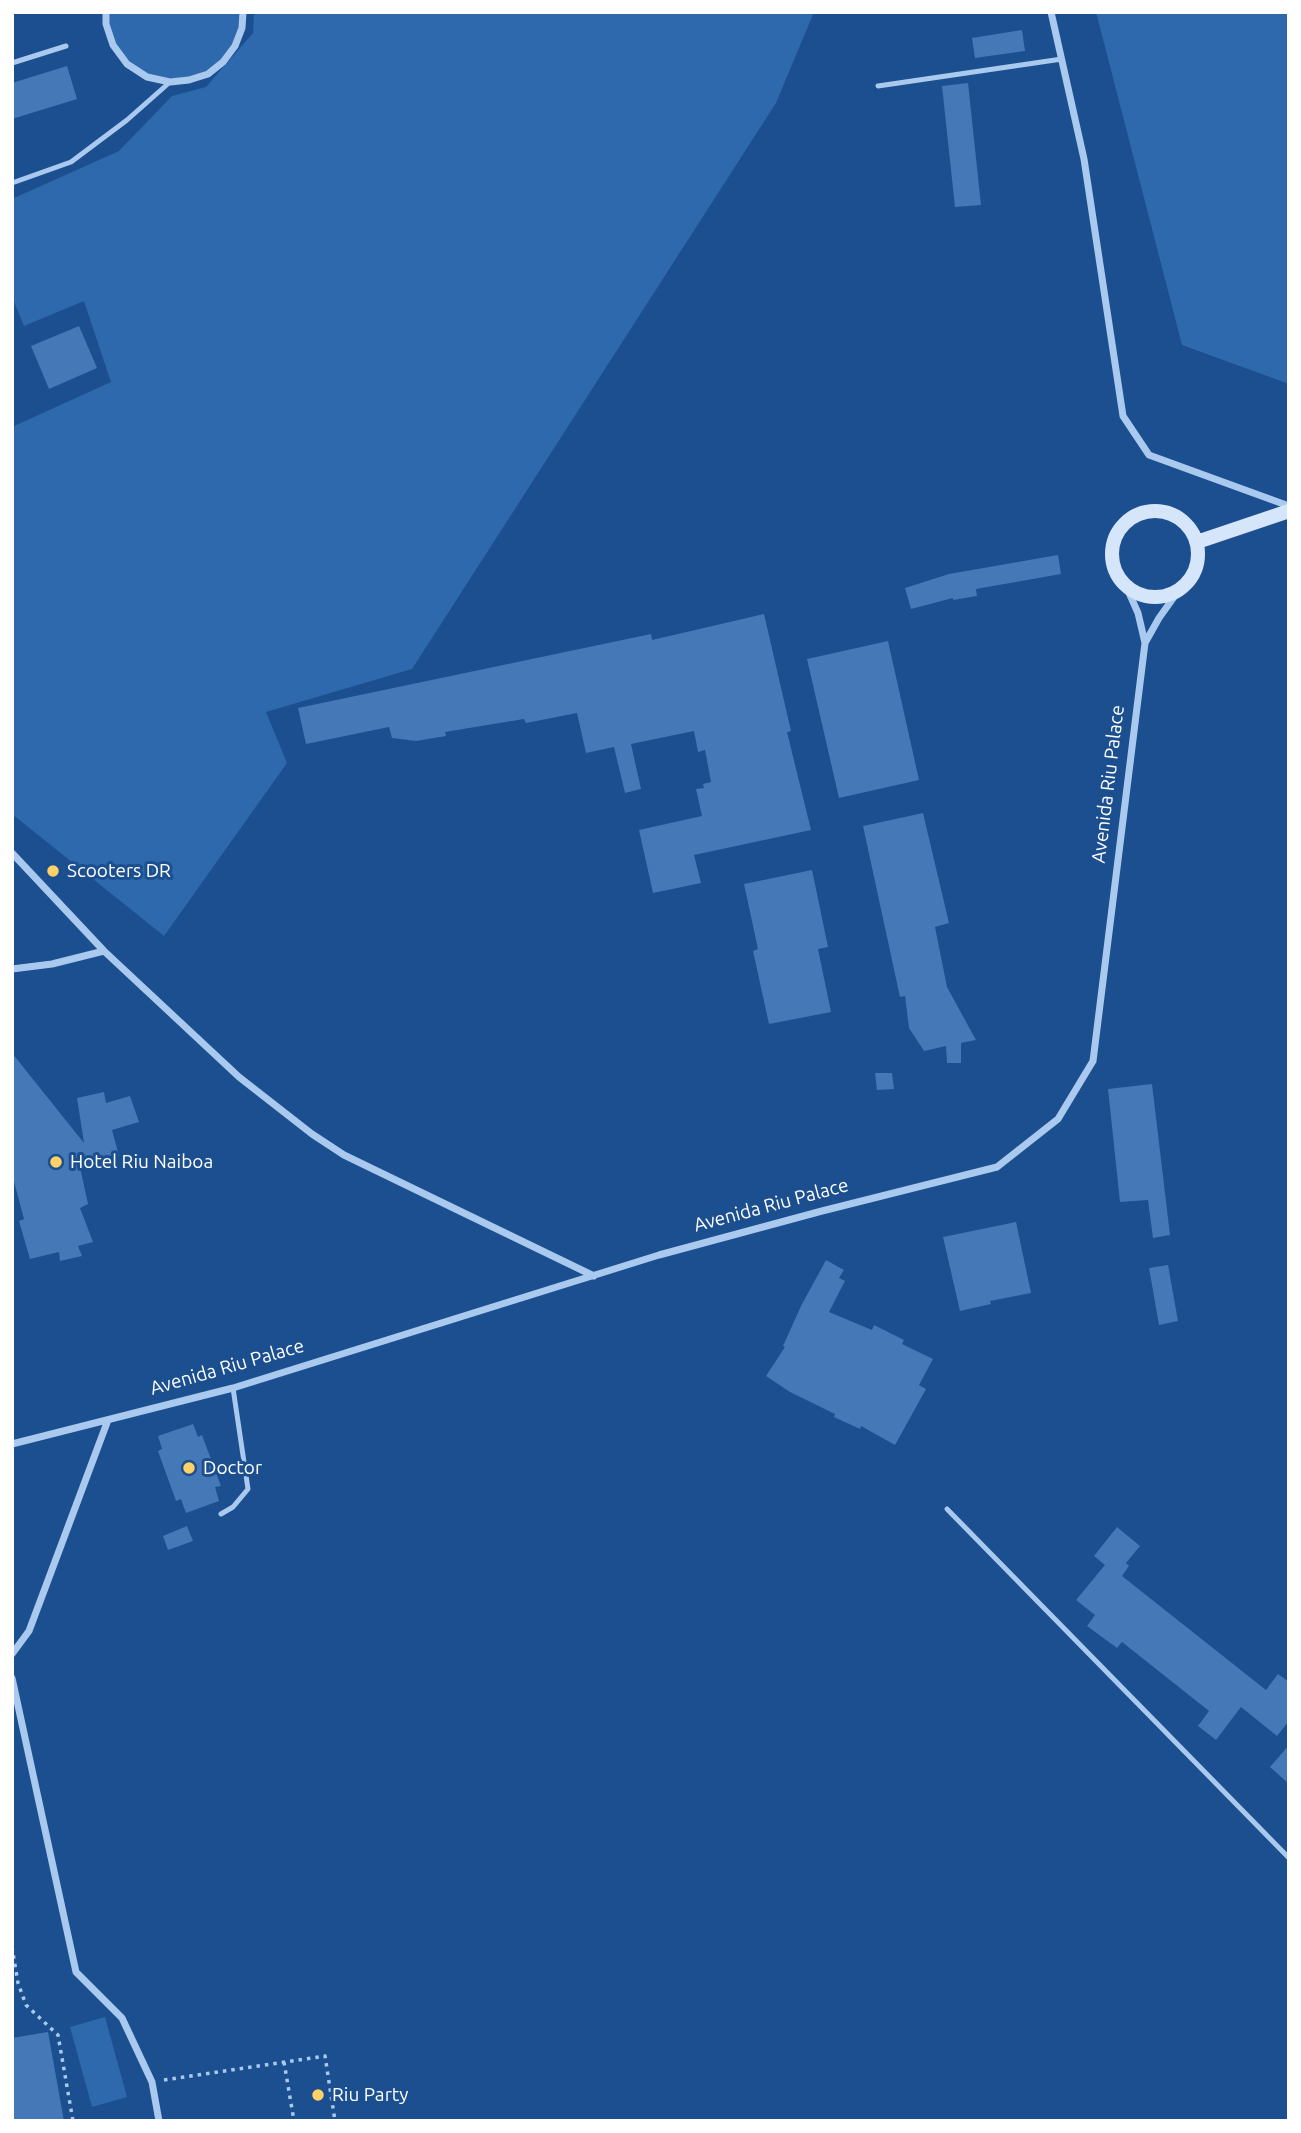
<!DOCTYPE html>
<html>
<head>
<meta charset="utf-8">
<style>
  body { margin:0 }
  #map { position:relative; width:1301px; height:2133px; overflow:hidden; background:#1b4f8f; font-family:Ubuntu,sans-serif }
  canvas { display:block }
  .frame { position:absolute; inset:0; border:14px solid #fff; pointer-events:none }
</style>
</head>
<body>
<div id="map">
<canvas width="1301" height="2133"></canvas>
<div class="frame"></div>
</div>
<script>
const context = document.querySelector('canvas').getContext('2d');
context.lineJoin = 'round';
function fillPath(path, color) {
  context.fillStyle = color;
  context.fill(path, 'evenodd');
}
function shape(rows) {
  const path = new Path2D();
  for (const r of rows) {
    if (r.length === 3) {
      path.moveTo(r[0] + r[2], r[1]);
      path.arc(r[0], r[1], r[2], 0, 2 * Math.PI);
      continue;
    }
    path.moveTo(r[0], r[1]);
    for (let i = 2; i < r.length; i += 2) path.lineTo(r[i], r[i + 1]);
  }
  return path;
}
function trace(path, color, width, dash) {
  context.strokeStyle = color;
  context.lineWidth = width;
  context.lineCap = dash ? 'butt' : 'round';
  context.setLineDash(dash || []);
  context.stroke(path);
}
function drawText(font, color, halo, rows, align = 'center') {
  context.font = font + ' Ubuntu,sans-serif';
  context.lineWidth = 6;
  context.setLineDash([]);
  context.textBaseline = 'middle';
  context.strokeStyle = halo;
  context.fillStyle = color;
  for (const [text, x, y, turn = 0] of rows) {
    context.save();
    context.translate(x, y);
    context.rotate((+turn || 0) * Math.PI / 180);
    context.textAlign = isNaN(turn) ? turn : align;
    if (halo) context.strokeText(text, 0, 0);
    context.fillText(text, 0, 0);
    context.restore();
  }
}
const green = shape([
  [106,12,243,12,242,28,223,62,189,80,147,77,127,64,113,45],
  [254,12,814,12,776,103,412,669,266,712,287,763,164,936,12,814,12,427,111,382,84,301,24,326,12,297,12,199,119,151,172,96,206,87,253,33],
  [1096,12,1289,12,1289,384,1182,345],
  [105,2017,127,2097,92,2107,70,2027]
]);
const building = shape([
  [1022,30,1025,51,975,58,972,38],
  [67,66,77,99,12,119,12,83],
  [968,83,981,205,955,207,942,86],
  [79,326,97,368,49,389,31,346],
  [1058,555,1061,574,976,589,977,596,953,600,953,598,911,609,905,588,949,574],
  [764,614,791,731,787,732,811,830,694,855,701,883,653,893,639,830,702,816,696,789,704,788,703,784,711,782,705,750,698,752,694,731,631,744,641,789,625,793,614,747,586,753,577,713,526,723,524,719,445,732,446,736,416,741,392,738,389,727,306,744,298,708,651,634,652,640],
  [888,641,919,780,839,798,807,659],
  [923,813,949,923,935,927,947,987,976,1040,961,1043,961,1063,947,1063,946,1046,924,1051,909,1028,905,996,900,997,863,826],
  [812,870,828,947,818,949,831,1012,769,1024,753,951,758,949,744,884],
  [12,1053,84,1143,77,1098,104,1092,106,1103,130,1096,139,1122,112,1130,119,1156,80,1167,88,1204,80,1208,93,1242,78,1246,82,1256,60,1261,59,1252,30,1259,19,1221,24,1219,12,1174],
  [875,1073,892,1073,894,1089,877,1090],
  [1152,1084,1170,1235,1153,1238,1148,1200,1120,1202,1108,1089],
  [1016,1222,1031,1293,990,1301,991,1304,960,1311,943,1237],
  [826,1260,844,1270,839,1278,845,1281,829,1312,872,1330,874,1325,904,1340,902,1344,933,1359,919,1385,926,1389,895,1445,861,1426,860,1429,834,1417,835,1414,790,1392,766,1376,785,1347,783,1346,801,1306],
  [1168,1265,1178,1321,1159,1325,1149,1268],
  [193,1424,198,1437,202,1435,221,1486,215,1487,219,1501,186,1513,181,1499,176,1501,158,1451,162,1449,158,1436],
  [187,1526,193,1541,168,1550,163,1536],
  [1117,1527,1140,1546,1126,1563,1129,1566,1122,1576,1266,1690,1278,1674,1289,1682,1289,1721,1277,1736,1241,1707,1216,1740,1198,1726,1209,1711,1122,1642,1117,1648,1087,1626,1095,1615,1076,1600,1105,1565,1094,1556],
  [1289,1745,1289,1784,1270,1767],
  [48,2032,64,2121,12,2121,12,2038]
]);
const path = shape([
  [12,1947,18,1983,26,2005,58,2035,73,2121],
  [284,2062,294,2121],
  [164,2080,325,2056,335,2121]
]);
const lane = shape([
  [12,63,66,46],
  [878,86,1062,59],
  [12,183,71,162,127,120,170,82],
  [947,1509,1289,1858],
  [221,1514,233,1507,248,1489,233,1388]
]);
const street = shape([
  [106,12,106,24,113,45,127,64,147,77,170,82,189,80,208,74,223,62,235,46,242,28,243,12],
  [1051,12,1084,159,1123,416,1149,455,1289,506],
  [1145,643,1159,618,1179,590],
  [12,853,104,951,239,1077,312,1134,344,1155,594,1276],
  [12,969,52,964,104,951],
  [12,1444,233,1388,659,1255,822,1211,997,1167,1058,1119,1093,1061,1145,643,1138,613,1126,586],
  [12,1654,29,1631,108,1420],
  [12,1678,76,1972,122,2018,152,2082,159,2121]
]);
const secondary = shape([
  [1155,554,43],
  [1197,542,1289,511]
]);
const markers = [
  [53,871,7,"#ffd166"],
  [56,1162,7,"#ffd166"],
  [189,1468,7,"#ffd166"],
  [318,2095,7,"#ffd166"]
];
const streetNames = [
  ["Avenida Riu Palace",1108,784,-83],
  ["Avenida Riu Palace",771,1205,-15],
  ["Avenida Riu Palace",227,1367,-16]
];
const poiNames = [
  ["Scooters DR",67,871],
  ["Hotel Riu Naiboa",70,1162],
  ["Doctor",203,1468],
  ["Riu Party",332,2095]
];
fillPath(green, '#2e69ad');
fillPath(building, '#4478b7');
trace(path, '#a9c9ee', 3.5, [3.5, 5]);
trace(lane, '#a9c9ee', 5);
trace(street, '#a9c9ee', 7);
trace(secondary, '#d6e6fa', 14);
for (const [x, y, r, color] of markers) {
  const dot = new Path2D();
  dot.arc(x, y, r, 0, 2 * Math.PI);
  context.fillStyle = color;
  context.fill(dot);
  trace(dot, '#1b4f8f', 2.5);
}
drawText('19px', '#fff', '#1b4f8f', streetNames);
drawText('19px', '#fff', '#1b4f8f', poiNames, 'left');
</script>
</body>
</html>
